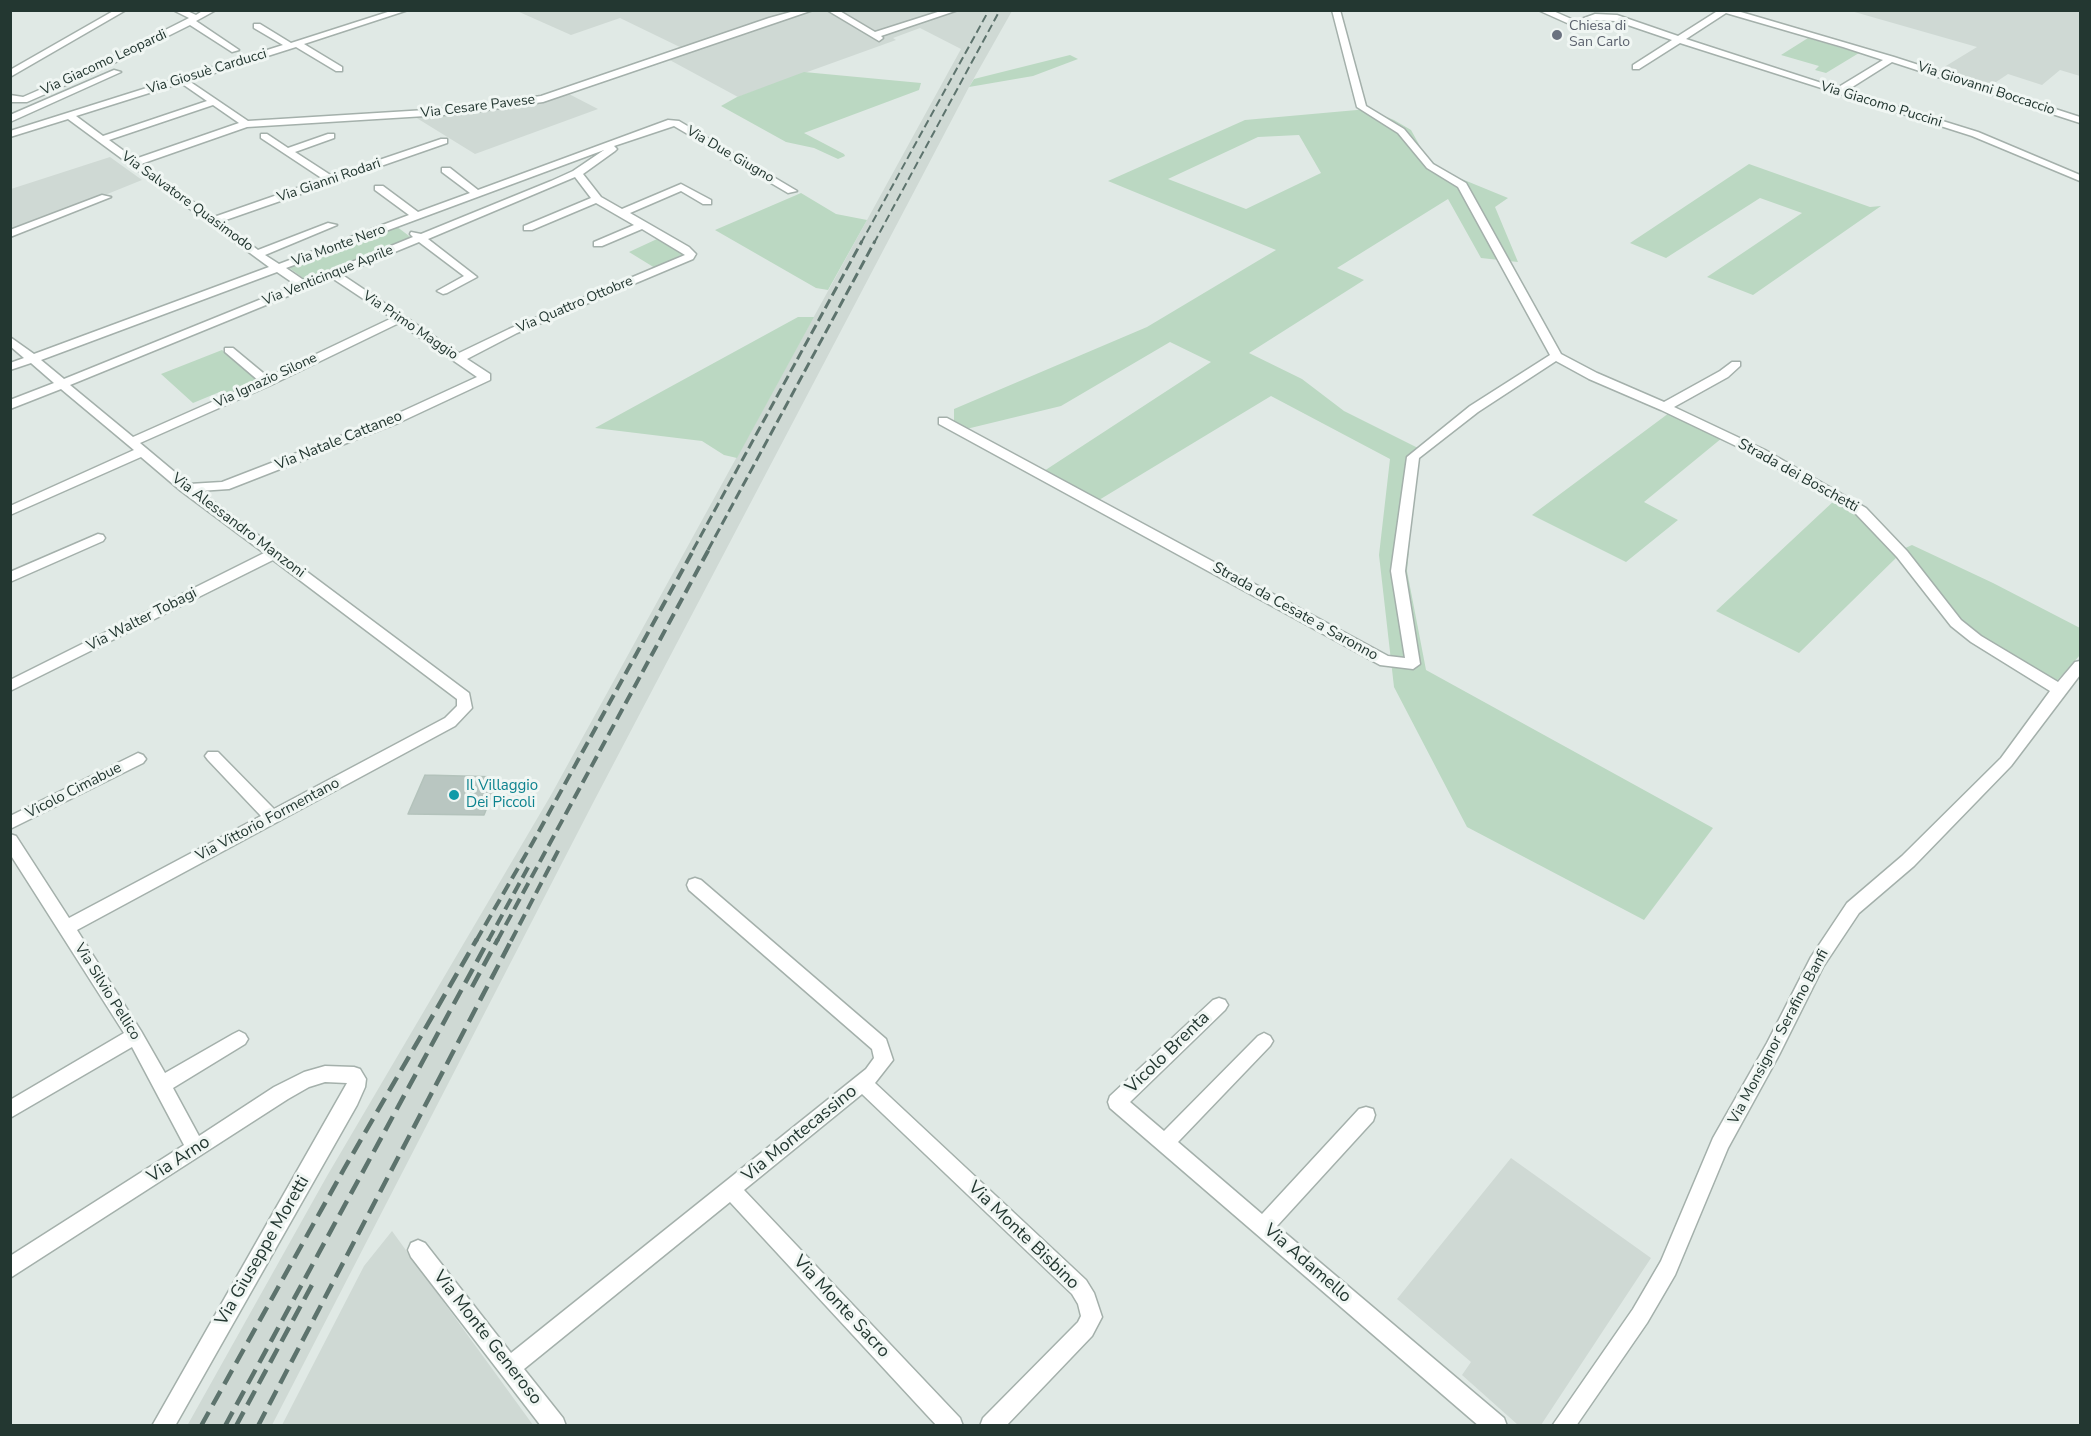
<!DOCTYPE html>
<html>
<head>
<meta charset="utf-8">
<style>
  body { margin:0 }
  #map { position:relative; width:2091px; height:1436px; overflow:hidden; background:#e0e9e5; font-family:"Nunito Sans",sans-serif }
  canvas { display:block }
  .frame { position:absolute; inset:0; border:12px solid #233731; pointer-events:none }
</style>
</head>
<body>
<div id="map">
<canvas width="2091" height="1436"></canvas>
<div class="frame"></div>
</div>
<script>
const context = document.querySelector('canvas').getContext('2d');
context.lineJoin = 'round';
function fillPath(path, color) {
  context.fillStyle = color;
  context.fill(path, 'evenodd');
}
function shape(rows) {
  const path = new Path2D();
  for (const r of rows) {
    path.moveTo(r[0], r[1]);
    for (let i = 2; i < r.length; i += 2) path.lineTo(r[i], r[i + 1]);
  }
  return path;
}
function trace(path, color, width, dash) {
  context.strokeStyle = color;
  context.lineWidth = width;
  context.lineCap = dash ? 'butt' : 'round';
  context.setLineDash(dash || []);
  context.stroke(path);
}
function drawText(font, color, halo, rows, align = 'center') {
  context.font = font + ' "Nunito Sans",sans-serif';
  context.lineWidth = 6;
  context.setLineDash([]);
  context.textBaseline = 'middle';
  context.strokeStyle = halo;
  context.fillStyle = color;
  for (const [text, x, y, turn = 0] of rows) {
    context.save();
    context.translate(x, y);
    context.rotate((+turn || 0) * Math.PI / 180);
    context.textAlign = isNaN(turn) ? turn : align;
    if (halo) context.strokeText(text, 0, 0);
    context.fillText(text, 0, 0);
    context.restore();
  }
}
const built = shape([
  [517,11,1012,11,969,87,594,801,272,1425,187,1426,327,1176,551,795,961,49,920,28,893,38,896,40,738,97,666,58,686,50,620,18,571,35],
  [1851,11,2080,11,2080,76,2060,70,2042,85,2008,74,1987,88,1936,72,1977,47],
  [567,93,598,109,475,154,415,117,505,108,546,100],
  [110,157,142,180,11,233,11,189],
  [1511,1158,1651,1258,1541,1425,1518,1425,1462,1375,1471,1362,1397,1299],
  [392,1231,533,1425,282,1425,364,1266]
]);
const green = shape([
  [1808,38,1835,46,1859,53,1826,73,1815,70,1819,66,1781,55],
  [1070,55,1078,59,1033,76,969,87,974,79],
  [804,72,921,83,919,90,804,133,844,154,845,156,838,159,814,148,786,142,721,106,737,97],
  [1368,109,1394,120,1411,130,1426,157,1447,173,1508,198,1495,207,1518,262,1481,258,1448,199,1337,268,1364,280,1249,353,1302,379,1344,411,1418,448,1407,571,1426,670,1713,828,1644,920,1467,827,1394,687,1379,555,1390,459,1271,396,1099,500,1044,471,1211,362,1170,342,1061,406,954,432,954,409,1147,327,1276,250,1108,181,1245,120],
  [1299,135,1321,173,1246,209,1168,179,1258,137],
  [1749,164,1870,207,1881,206,1753,295,1707,277,1802,213,1760,198,1666,258,1630,243],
  [801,193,836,214,867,220,828,290,816,288,715,230],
  [396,226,413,239,307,281,288,267],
  [657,239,683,254,655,268,629,252],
  [798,317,814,317,737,458,724,455,702,441,595,428],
  [222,350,260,382,228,396,222,391,193,403,161,374],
  [1669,413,1722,438,1644,502,1678,520,1626,562,1532,515],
  [1836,499,1856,512,1898,556,1799,653,1716,611],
  [1912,545,1993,583,2080,628,2080,655,2054,684,1962,624,1903,549]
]);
const building = shape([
  [425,775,499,777,484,815,408,814,425,775]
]);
const street = shape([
  [115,10,126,10,10,77,10,70,115,10],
  [173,10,185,10,196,15,204,10,216,10,196,21,239,50,232,52,190,25,100,70,27,102,10,102,10,95,23,97,94,66,189,18,173,10],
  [394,10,408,10,304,44,342,67,342,71,336,71,296,47,189,81,248,121,458,108,541,96,769,18,798,10,813,10,543,102,458,114,247,127,141,164,214,217,323,179,261,138,261,134,267,134,288,148,328,134,334,134,334,138,295,152,332,176,441,139,447,139,447,143,220,222,258,250,328,223,337,225,265,255,279,264,409,215,375,190,375,186,383,186,418,212,470,193,442,172,442,168,450,168,478,190,668,120,679,121,797,191,788,193,674,126,614,146,617,149,615,151,583,174,601,197,622,209,681,184,711,200,711,204,703,204,681,191,630,213,689,247,696,254,693,259,517,333,467,359,490,374,490,380,398,423,229,489,199,491,469,693,472,708,455,726,77,930,141,1031,165,1073,233,1034,239,1031,245,1034,248,1039,245,1044,173,1088,199,1136,274,1087,304,1072,325,1066,354,1067,360,1069,366,1079,365,1087,357,1105,175,1426,152,1426,347,1083,325,1082,309,1087,288,1099,10,1278,10,1256,184,1145,132,1047,10,1118,10,1100,124,1033,10,854,10,834,16,836,69,918,261,816,208,760,205,756,208,752,218,752,274,809,445,718,457,706,457,699,273,560,10,691,10,680,264,553,181,491,141,457,10,515,10,506,134,450,61,389,10,409,10,400,54,383,31,363,10,370,10,363,24,358,10,346,10,337,34,354,269,267,68,119,10,137,10,131,283,45,254,28,254,24,260,24,291,43,394,10],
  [181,83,207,101,103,136,76,116,181,83],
  [213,105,239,123,135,159,109,140,213,105],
  [604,150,573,171,551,181,421,234,411,232,410,234,413,237,305,281,286,268,604,150],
  [575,177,591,198,524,226,524,230,532,230,596,203,634,225,594,242,594,246,602,246,642,229,685,255,509,329,459,353,341,274,419,242,464,276,437,291,443,294,447,293,477,277,428,239,575,177],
  [277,272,296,285,64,379,41,360,277,272],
  [332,278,392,318,268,377,233,348,225,348,225,352,259,381,133,437,70,385,332,278],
  [399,323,477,377,390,417,222,482,189,484,140,443,271,385,399,323],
  [827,10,838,10,875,32,944,10,958,10,881,36,883,38,879,41,827,10],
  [1332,10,1340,10,1366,106,1404,129,1433,164,1466,183,1561,354,1597,373,1664,402,1720,371,1732,362,1740,362,1740,366,1728,377,1674,407,1765,450,1866,508,1907,551,1961,620,1981,636,2058,682,2075,662,2080,661,2080,675,2011,766,1914,866,1859,913,1823,967,1779,1055,1728,1148,1675,1275,1647,1323,1576,1426,1552,1426,1633,1309,1661,1261,1713,1138,1767,1043,1811,957,1847,903,1902,856,2001,758,2050,691,1971,642,1951,626,1897,557,1856,514,1757,456,1661,410,1589,379,1556,361,1478,412,1419,458,1405,571,1420,664,1413,669,1380,665,939,424,939,418,947,418,1388,656,1405,658,1391,571,1407,457,1470,406,1550,355,1458,187,1427,168,1398,133,1357,107,1332,10],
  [1538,10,1551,10,1576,21,1595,14,1617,15,1678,36,1719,10,1734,10,1894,57,2080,117,2080,123,1892,62,1846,91,1978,132,2080,175,2080,181,1972,136,1680,43,1639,69,1633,69,1633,65,1672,40,1616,21,1596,20,1576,27,1538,10],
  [1726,13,1843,47,1883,60,1837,88,1686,39,1726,13],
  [114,70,121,72,10,122,10,115,114,70],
  [102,195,111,197,10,237,10,230,102,195],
  [98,534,103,535,105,538,103,541,10,582,10,572,98,534],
  [138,753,143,755,146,759,143,763,10,829,10,816,138,753],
  [695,878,701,880,886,1039,893,1060,875,1083,1086,1280,1094,1293,1102,1317,1092,1336,1006,1426,980,1426,983,1418,1078,1322,1081,1316,1078,1304,1072,1294,862,1094,744,1190,960,1418,963,1426,937,1426,730,1202,524,1369,563,1418,566,1426,541,1426,411,1257,408,1250,411,1243,418,1240,425,1243,511,1353,866,1069,874,1058,872,1049,689,890,687,885,689,880,695,878],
  [1219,998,1225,1000,1228,1005,1225,1010,1130,1102,1164,1131,1258,1036,1264,1033,1270,1036,1273,1041,1270,1046,1178,1142,1262,1214,1359,1109,1366,1107,1373,1109,1375,1115,1373,1121,1277,1226,1504,1418,1507,1426,1479,1426,1110,1108,1108,1102,1110,1096,1213,1000,1219,998]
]);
const railFar3 = shape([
  [861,243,989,10],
  [874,243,1000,10]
]);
const railFar2 = shape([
  [693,550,862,241],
  [708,550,875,241]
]);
const railFar1 = shape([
  [476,941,533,842,694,549],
  [488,941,531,862],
  [497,941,709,549],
  [511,941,559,849]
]);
const rail = shape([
  [472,987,498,939],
  [201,1426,344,1169,477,939],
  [225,1426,489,939],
  [236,1426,313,1283],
  [258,1426,512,939]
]);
const markers = [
  [1557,35,6,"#6b7280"],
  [454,795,6,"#0f9aa8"]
];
const farWorshipnames = [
  ["Chiesa di",1569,27],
  ["San Carlo",1569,43]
];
const farStreetnames = [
  ["Via Giacomo Leopardi",104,63,-25],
  ["Via Giosuè Carducci",207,72,-17],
  ["Via Giovanni Boccaccio",1986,89,18],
  ["Via Giacomo Puccini",1881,105,17],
  ["Via Cesare Pavese",478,107,-7],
  ["Via Due Giugno",730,155,30],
  ["Via Gianni Rodari",329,181,-19],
  ["Via Salvatore Quasimodo",187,202,36],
  ["Via Monte Nero",339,246,-20],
  ["Via Venticinque Aprile",328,276,-22],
  ["Via Quattro Ottobre",575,305,-23],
  ["Via Primo Maggio",410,326,34],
  ["Via Ignazio Silone",266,381,-25]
];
const streetNames = [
  ["Via Natale Cattaneo",339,441,-22],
  ["Strada dei Boschetti",1798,476,29],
  ["Via Alessandro Manzoni",238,526,37],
  ["Strada da Cesate a Saronno",1295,612,29],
  ["Via Walter Tobagi",142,620,-27],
  ["Vicolo Cimabue",74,791,-27],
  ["Via Vittorio Formentano",268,820,-28],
  ["Via Silvio Pellico",107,992,58],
  ["Via Monsignor Serafino Banfi",1779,1037,-62]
];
const cultureNames = [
  ["Il Villaggio",466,786],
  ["Dei Piccoli",466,803]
];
const nearStreetnames = [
  ["Vicolo Brenta",1168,1053,-44],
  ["Via Montecassino",800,1134,-39],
  ["Via Arno",179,1160,-33],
  ["Via Monte Bisbino",1023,1236,44],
  ["Via Giuseppe Moretti",263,1251,-60],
  ["Via Adamello",1307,1264,41],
  ["Via Monte Sacro",841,1307,47],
  ["Via Monte Generoso",487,1338,52]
];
fillPath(built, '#cfd9d4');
fillPath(green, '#bbd8c2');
fillPath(building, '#b9c6c1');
trace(building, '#b3c2bb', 1.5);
trace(street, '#a4b0ab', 3);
fillPath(street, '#fff');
trace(railFar3, '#5d736d', 2, [8, 4]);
trace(railFar2, '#5d736d', 3, [10, 4.5]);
trace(railFar1, '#5d736d', 4, [12, 6]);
trace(rail, '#5d736d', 4.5, [16, 8]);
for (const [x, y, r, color] of markers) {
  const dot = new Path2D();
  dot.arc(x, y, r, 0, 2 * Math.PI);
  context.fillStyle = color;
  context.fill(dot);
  trace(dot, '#f0f6f3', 2);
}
drawText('14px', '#5b616d', '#f0f6f3', farWorshipnames, 'left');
drawText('14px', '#233731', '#f0f6f3', farStreetnames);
drawText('15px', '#233731', '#f0f6f3', streetNames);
drawText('15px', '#0d838f', '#f0f6f3', cultureNames, 'left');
drawText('18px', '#233731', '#f0f6f3', nearStreetnames);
</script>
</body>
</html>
